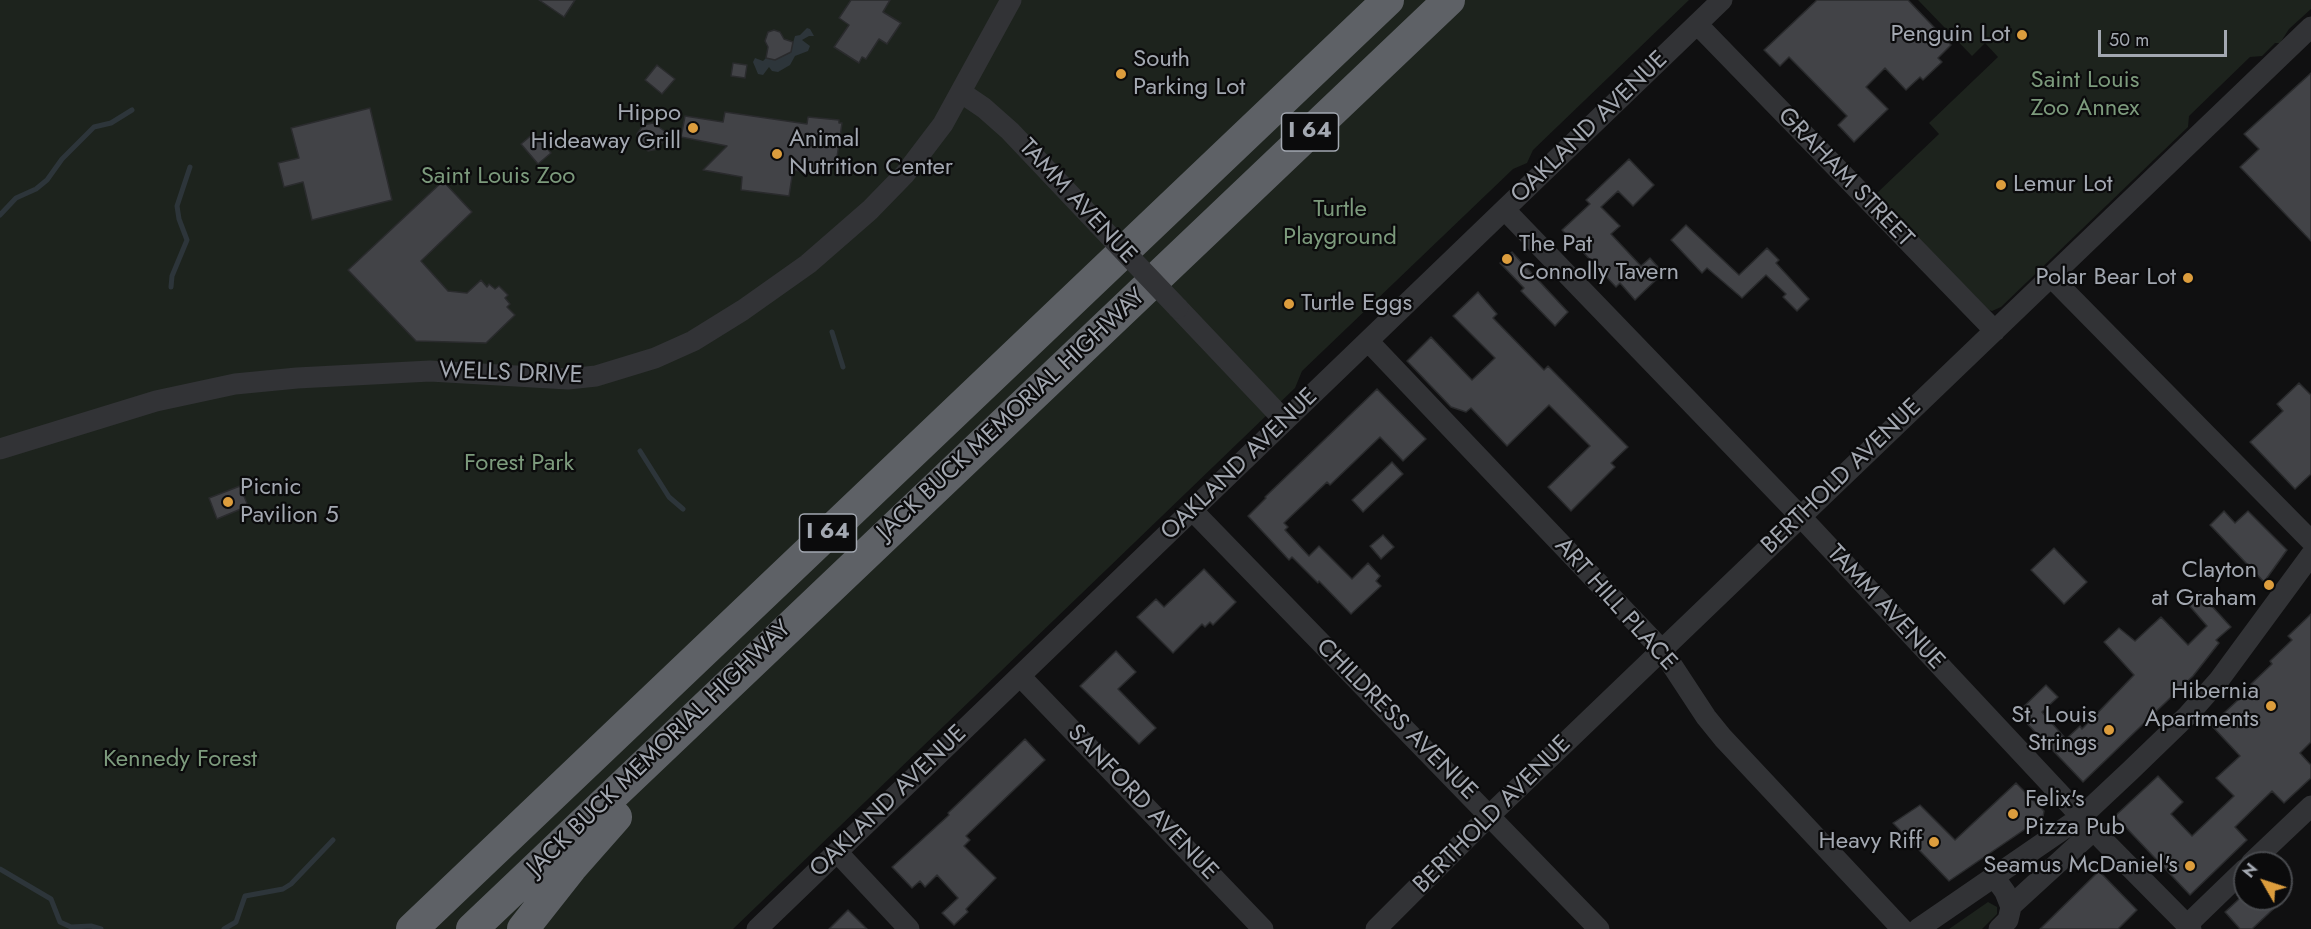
<!DOCTYPE html>
<html>
<head>
<meta charset="utf-8">
<style>
  body { margin:0 }
  #map { position:relative; width:2311px; height:929px; overflow:hidden; background:#101011; font-family:Jost,sans-serif }
  canvas { display:block }
  .north { position:absolute; left:2233px; top:851px; width:60px; height:60px; box-sizing:border-box; background:#0b0b0c; border:2px solid #484a4e; border-radius:50%; rotate:309deg; font-size:16px; font-weight:700; line-height:24px; text-align:center; color:#a3a8b1 }
  .north::after { content:''; display:block; margin:auto; width:21px; height:27px; background:#dc9d3d; clip-path:polygon(50% 0,100% 100%,50% 72%,0 100%) }
  .scale { position:absolute; left:2098px; top:30px; width:129px; height:27px; box-sizing:border-box; border:3px solid #a3a8b1; border-top:0; padding-left:8px; font-size:18px; line-height:21px; white-space:nowrap; color:#a3a8b1; -webkit-text-stroke:4px #0b0b0c; paint-order:stroke }
</style>
</head>
<body>
<div id="map">
<canvas width="2311" height="929"></canvas>
<div class="north">N</div>
<div class="scale">50 m</div>
</div>
<script>
const context = document.querySelector('canvas').getContext('2d');
context.lineJoin = 'round';
function fillPath(path, color) {
  context.fillStyle = color;
  context.fill(path, 'evenodd');
}
function shape(rows) {
  const path = new Path2D();
  for (const r of rows) {
    path.moveTo(r[0], r[1]);
    for (let i = 2; i < r.length; i += 2) path.lineTo(r[i], r[i + 1]);
  }
  return path;
}
function trace(path, color, width, dash) {
  context.strokeStyle = color;
  context.lineWidth = width;
  context.lineCap = dash ? 'butt' : 'round';
  context.setLineDash(dash || []);
  context.stroke(path);
}
function drawText(font, color, halo, rows, align = 'center') {
  context.font = font + ' Jost,sans-serif';
  context.lineWidth = 4.5;
  context.setLineDash([]);
  context.textBaseline = 'middle';
  context.strokeStyle = halo;
  context.fillStyle = color;
  for (const [text, x, y, turn = 0] of rows) {
    context.save();
    context.translate(x, y);
    context.rotate((+turn || 0) * Math.PI / 180);
    context.textAlign = isNaN(turn) ? turn : align;
    if (halo) context.strokeText(text, 0, 0);
    context.fillText(text, 0, 0);
    context.restore();
  }
}
const green = shape([
  [0,0,1689,0,1533,150,1527,163,1513,169,1302,371,1295,388,733,929,0,929],
  [1918,0,2311,0,2311,9,2289,29,2280,43,2275,43,2262,56,2250,57,2189,116,2188,127,2001,307,1992,311,1989,310,1866,186,1868,184,1877,193,1939,134,1929,123,1998,57,1985,43,1972,56],
  [1988,902,1997,907,1997,914,1982,929,1949,929]
]);
const water = shape([
  [807,28,810,29,814,36,809,36,802,40,810,46,808,51,795,56,790,65,778,72,772,71,769,67,763,75,758,74,753,62,755,58,763,61,766,58,775,60,790,53,795,36,800,35]
]);
const stream = shape([
  [0,215,16,198,36,189,47,180,62,159,94,127,111,123,132,110],
  [171,287,172,276,187,240,179,219,177,206,190,167],
  [832,332,843,367],
  [640,451,669,497,683,509],
  [0,869,51,899,60,922,71,927,91,926,101,929],
  [224,929,236,922,245,896,283,889,291,884,333,840]
]);
const building = shape([
  [539,0,575,0,564,17,539,0],
  [851,0,890,0,883,12,901,23,887,44,879,39,866,59,862,57,859,63,834,47,849,25,839,18,851,0],
  [1817,0,1908,0,1951,45,1938,58,1942,62,1923,80,1920,77,1906,90,1885,68,1866,87,1888,109,1854,142,1838,125,1847,116,1789,57,1780,66,1764,50,1817,0],
  [774,30,780,32,784,39,793,42,791,52,775,60,766,58,768,47,765,41,768,32,774,30],
  [733,63,747,65,745,78,731,76,733,63],
  [657,65,675,79,662,94,645,80,657,65],
  [2311,73,2311,241,2240,167,2259,149,2244,134,2311,73],
  [370,108,392,200,312,220,303,182,284,187,278,163,299,158,291,128,370,108],
  [725,112,807,124,808,117,839,120,839,123,842,123,836,164,817,162,815,173,793,170,789,196,741,190,742,177,703,170,727,146,681,137,685,116,723,122,725,112],
  [653,123,669,134,658,149,648,151,638,144,637,134,643,125,653,123],
  [534,133,551,153,538,164,521,144,534,133],
  [1629,159,1654,185,1633,206,1618,191,1601,207,1620,226,1611,234,1641,266,1650,258,1659,268,1655,272,1659,277,1635,300,1620,283,1616,287,1562,230,1590,204,1586,200,1629,159],
  [443,181,472,212,421,261,448,291,467,293,481,280,487,287,489,284,495,289,499,286,508,295,505,298,510,304,507,307,515,315,486,343,416,341,348,270,443,181],
  [1686,225,1739,275,1767,248,1779,260,1776,263,1809,299,1797,311,1783,297,1786,294,1766,275,1742,298,1707,268,1702,273,1671,240,1686,225],
  [1512,252,1568,312,1555,326,1521,291,1524,288,1500,263,1512,252],
  [1478,292,1497,314,1493,318,1544,370,1548,366,1628,447,1611,463,1615,467,1571,511,1548,487,1590,446,1549,405,1507,446,1471,408,1466,412,1451,407,1407,361,1431,337,1472,380,1495,358,1453,316,1478,292],
  [2299,383,2311,395,2311,474,2295,489,2250,442,2283,411,2277,404,2299,383],
  [1377,389,1426,439,1403,461,1380,437,1330,485,1327,482,1284,523,1288,527,1285,530,1309,556,1319,546,1352,579,1368,563,1380,576,1376,581,1381,586,1351,614,1319,581,1318,583,1292,557,1289,560,1248,516,1266,498,1265,497,1377,389],
  [1392,462,1403,474,1363,512,1352,500,1392,462],
  [240,486,248,506,217,519,209,498,240,486],
  [2224,511,2235,523,2248,511,2287,550,2264,582,2210,525,2224,511],
  [1383,535,1394,547,1381,559,1370,546,1383,535],
  [2054,548,2087,582,2064,604,2031,570,2054,548],
  [1204,569,1236,602,1213,625,1210,622,1205,627,1202,624,1173,653,1137,617,1156,599,1164,607,1204,569],
  [2199,592,2231,627,2216,640,2219,643,2193,676,2083,782,2017,713,2046,685,2058,697,2042,712,2066,739,2080,726,2082,729,2134,675,2104,642,2119,628,2135,641,2161,617,2188,645,2207,626,2187,603,2199,592],
  [2311,614,2311,742,2300,753,2311,765,2311,778,2284,803,2272,791,2235,827,2247,840,2190,895,2115,816,2158,776,2183,802,2171,814,2192,836,2234,796,2216,778,2240,756,2211,725,2253,686,2251,684,2272,664,2270,661,2292,640,2288,636,2311,614],
  [1116,651,1136,672,1118,689,1156,728,1139,744,1080,686,1116,651],
  [1025,739,1045,760,966,836,970,840,964,846,996,878,966,909,968,912,954,925,942,913,958,898,937,875,925,887,920,881,912,888,892,867,949,815,948,813,1025,739],
  [2016,783,2044,811,2043,817,1949,881,1893,823,1920,805,1955,840,2016,783],
  [2099,871,2137,910,2118,929,2040,929,2099,871],
  [2239,899,2284,899,2252,929,2240,929,2225,912,2239,899],
  [848,910,867,929,829,929,848,910]
]);
const minor = shape([
  [1697,24,1995,331],
  [962,93,984,108,1010,131,1098,224],
  [1505,210,1801,517,2103,840,2191,929],
  [2051,277,2311,541],
  [1178,308,1285,421],
  [1368,341,1662,650,1706,717,1723,738,1902,929],
  [0,449,156,401,235,384,297,378,430,371,568,379,596,376,655,358,693,341,743,310,808,264,870,210,905,174,943,124,1011,0],
  [1192,510,1599,929],
  [1020,676,1263,929],
  [837,852,909,929],
  [2251,863,2311,806],
  [1995,878,2005,892,2011,907,2008,920,1999,929],
  [2011,906,2094,830],
  [2187,925,2245,869],
  [757,929,1722,0],
  [1376,929,1490,815,2311,27],
  [1918,929,2081,817,2130,771,2188,715,2219,680,2311,555]
]);
const highway = shape([
  [412,929,1388,0],
  [472,929,1449,0],
  [523,929,571,868,616,817]
]);
const minorBridge = shape([
  [1098,224,1178,308]
]);
const markers = [
  [2022,35,6,"#dc9d3d"],
  [1121,74,6,"#dc9d3d"],
  [693,128,6,"#dc9d3d"],
  [777,154,6,"#dc9d3d"],
  [2001,185,6,"#dc9d3d"],
  [1507,259,6,"#dc9d3d"],
  [2188,278,6,"#dc9d3d"],
  [1289,304,6,"#dc9d3d"],
  [228,502,6,"#dc9d3d"],
  [2269,585,6,"#dc9d3d"],
  [2271,706,6,"#dc9d3d"],
  [2109,730,6,"#dc9d3d"],
  [2013,814,6,"#dc9d3d"],
  [1934,842,6,"#dc9d3d"],
  [2190,866,6,"#dc9d3d"]
];
const shields = [
  [1310,132,57],
  [828,533,57]
];
const shieldNames = [
  ["I 64",1310,132],
  ["I 64",828,533]
];
const poiNames = [
  ["Penguin Lot",2010,35],
  ["South",1133,60,"left"],
  ["Parking Lot",1133,88,"left"],
  ["Hippo",681,114],
  ["Hideaway Grill",681,142],
  ["Animal",789,140,"left"],
  ["Nutrition Center",789,168,"left"],
  ["Lemur Lot",2013,185,"left"],
  ["The Pat",1519,245,"left"],
  ["Connolly Tavern",1519,273,"left"],
  ["Polar Bear Lot",2176,278],
  ["Turtle Eggs",1301,304,"left"],
  ["Picnic",240,488,"left"],
  ["Pavilion 5",240,516,"left"],
  ["Clayton",2257,571],
  ["at Graham",2257,599],
  ["Hibernia",2259,692],
  ["Apartments",2259,720],
  ["St. Louis",2097,716],
  ["Strings",2097,744],
  ["Felix's",2025,800,"left"],
  ["Pizza Pub",2025,828,"left"],
  ["Heavy Riff",1922,842],
  ["Seamus McDaniel's",2178,866]
];
const parkNames = [
  ["Saint Louis",2085,81],
  ["Zoo Annex",2085,109],
  ["Saint Louis Zoo",498,177],
  ["Turtle",1340,210],
  ["Playground",1340,238],
  ["Forest Park",519,464],
  ["Kennedy Forest",180,760]
];
const streetNames = [
  ["OAKLAND AVENUE",1590,128,-44],
  ["GRAHAM STREET",1845,178,46],
  ["TAMM AVENUE",1077,202,47],
  ["WELLS DRIVE",511,374,2],
  ["JACK BUCK MEMORIAL HIGHWAY",1012,415,-43],
  ["OAKLAND AVENUE",1240,465,-44],
  ["BERTHOLD AVENUE",1842,477,-44],
  ["ART HILL PLACE",1615,605,48],
  ["TAMM AVENUE",1885,608,47],
  ["CHILDRESS AVENUE",1396,720,45],
  ["JACK BUCK MEMORIAL HIGHWAY",660,749,-44],
  ["OAKLAND AVENUE",889,802,-44],
  ["SANFORD AVENUE",1142,803,46],
  ["BERTHOLD AVENUE",1493,815,-45]
];
fillPath(green, '#1d231d');
fillPath(water, '#2d353a');
trace(stream, '#2d353a', 5);
fillPath(building, '#424347');
trace(building, '#2a2b2d', 1.5);
trace(minor, '#323336', 21);
trace(highway, '#5e6166', 32);
trace(minorBridge, '#323336', 21);
for (const [x, y, r, color] of markers) {
  const dot = new Path2D();
  dot.arc(x, y, r, 0, 2 * Math.PI);
  context.fillStyle = color;
  context.fill(dot);
  trace(dot, '#0b0b0c', 2);
}
for (const [x, y, w] of shields) {
  const box = new Path2D();
  box.roundRect(x - w / 2, y - 19, w, 38, 4.5);
  context.fillStyle = '#0b0b0c';
  context.fill(box);
  trace(box, '#a3a8b1', 1.5);
}
drawText('bold 22px', '#a3a8b1', null, shieldNames);
drawText('24px', '#a3a8b1', '#0b0b0c', poiNames, 'right');
drawText('24px', '#7c9a7c', '#0b0b0c', parkNames);
drawText('24px', '#a3a8b1', '#0b0b0c', streetNames);
</script>
</body>
</html>
